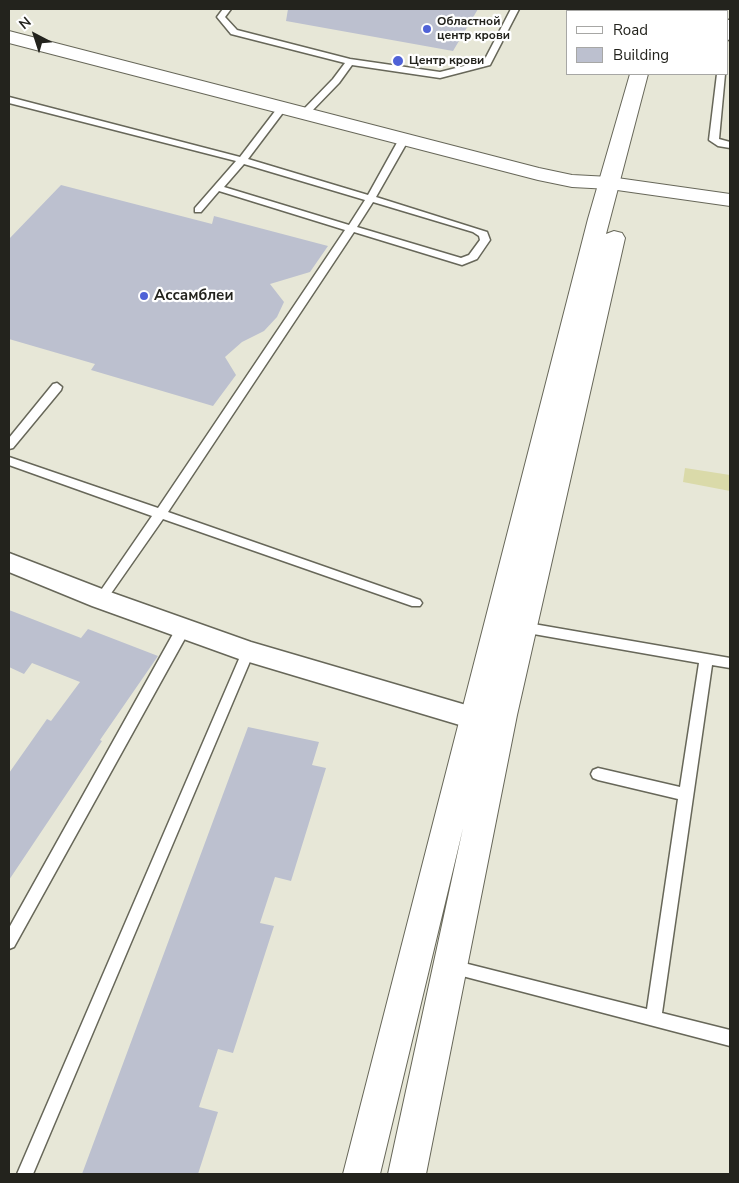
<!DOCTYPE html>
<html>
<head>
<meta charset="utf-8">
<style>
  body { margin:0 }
  #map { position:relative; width:739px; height:1183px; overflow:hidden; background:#e7e7d7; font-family:"Nunito Sans",sans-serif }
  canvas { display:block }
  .frame { position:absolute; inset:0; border:10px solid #23231d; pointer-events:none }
  .legend { position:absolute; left:566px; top:10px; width:162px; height:65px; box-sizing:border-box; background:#fff; border:1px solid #a7a7a5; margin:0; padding:6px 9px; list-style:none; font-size:15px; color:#23231d }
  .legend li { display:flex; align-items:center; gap:10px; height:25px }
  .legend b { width:25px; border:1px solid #a7a7a5 }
  .north { position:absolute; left:10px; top:10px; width:50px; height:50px; -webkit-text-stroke:4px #fff; paint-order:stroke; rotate:320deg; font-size:14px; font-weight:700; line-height:20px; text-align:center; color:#23231d }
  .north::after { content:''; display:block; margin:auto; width:18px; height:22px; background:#23231d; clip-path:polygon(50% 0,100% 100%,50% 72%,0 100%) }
</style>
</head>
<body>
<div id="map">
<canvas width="739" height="1183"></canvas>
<div class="frame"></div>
<ul class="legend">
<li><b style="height:6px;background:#fff"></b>Road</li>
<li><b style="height:14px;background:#bcc0cf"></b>Building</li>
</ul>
<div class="north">N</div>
</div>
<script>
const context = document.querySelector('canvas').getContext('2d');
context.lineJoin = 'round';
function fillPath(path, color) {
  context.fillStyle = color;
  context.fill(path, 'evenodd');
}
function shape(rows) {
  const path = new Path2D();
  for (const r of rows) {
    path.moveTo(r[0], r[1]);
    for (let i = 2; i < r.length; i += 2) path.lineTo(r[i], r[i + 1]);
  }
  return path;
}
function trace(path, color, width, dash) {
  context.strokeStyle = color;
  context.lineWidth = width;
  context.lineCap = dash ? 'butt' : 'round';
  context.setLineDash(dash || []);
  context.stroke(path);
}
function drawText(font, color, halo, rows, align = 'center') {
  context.font = font + ' "Nunito Sans",sans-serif';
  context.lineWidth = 4.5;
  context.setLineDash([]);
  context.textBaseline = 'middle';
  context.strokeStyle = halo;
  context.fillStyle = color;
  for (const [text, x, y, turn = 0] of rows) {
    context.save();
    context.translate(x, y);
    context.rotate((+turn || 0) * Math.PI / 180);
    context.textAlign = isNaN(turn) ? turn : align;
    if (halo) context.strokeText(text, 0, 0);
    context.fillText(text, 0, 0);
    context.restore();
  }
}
const green = shape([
  [685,468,730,475,730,491,683,482]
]);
const building = shape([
  [288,9,478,9,453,51,286,21],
  [61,185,212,224,214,216,328,246,310,272,270,284,284,302,277,317,264,331,242,342,225,357,236,375,213,406,91,370,95,364,9,339,9,239],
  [9,610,81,638,88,629,158,656,100,740,102,741,9,880,9,773,47,719,51,721,80,682,32,663,24,674,9,667],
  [248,727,319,742,312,765,326,768,291,881,275,877,260,923,274,926,233,1053,218,1049,199,1107,218,1112,198,1174,82,1174]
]);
const service = shape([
  [223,9,231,9,225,17,237,30,350,59,440,72,484,61,511,9,519,9,490,65,440,78,352,65,339,83,307,116,304,117,301,116,301,112,333,79,345,63,231,34,217,17,223,9],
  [728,20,730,20,730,39,728,40,728,20],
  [717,74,725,74,719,139,730,142,730,148,718,146,709,140,717,74],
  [9,97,240,157,279,106,285,106,285,110,248,159,368,195,399,139,404,136,407,137,409,139,376,197,487,232,490,240,477,259,462,265,354,232,168,512,420,600,422,603,420,606,412,606,163,519,105,602,97,602,95,599,97,596,152,516,9,465,9,457,158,508,345,230,219,191,201,212,195,212,195,208,236,161,9,103,9,97],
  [244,164,365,200,349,225,224,187,244,164],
  [373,202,473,232,479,236,480,240,469,255,461,258,357,227,373,202],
  [57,383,62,387,61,390,13,448,9,449,9,438,53,384,57,383],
  [522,622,730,658,730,668,712,665,662,1013,730,1030,730,1046,447,972,444,967,447,962,452,960,647,1009,678,799,598,780,593,778,591,774,593,770,598,768,680,787,699,663,522,632,517,631,516,627,517,623,522,622],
  [183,624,188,625,189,629,188,633,14,947,9,949,9,928,178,625,183,624],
  [248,647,253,648,254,652,33,1174,17,1174,242,652,243,648,248,647]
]);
const minor = shape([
  [9,553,110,592,251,642,483,710,486,718,483,726,473,729,239,659,92,606,9,572,9,553]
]);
const tertiary = shape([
  [9,31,539,168,572,175,610,177,730,194,730,206,610,189,572,187,538,180,9,43,9,31]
]);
const secondary = shape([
  [648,9,666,9,665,11,647,11,648,9],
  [630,74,648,74,606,234,614,231,622,233,625,238,517,715,426,1174,388,1174,463,828,380,1174,343,1174,588,219,630,74]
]);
const markers = [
  [427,29,5,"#4f62d7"],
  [398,61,6,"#4f62d7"],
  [144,296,5,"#4f62d7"]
];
const farPoinames = [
  ["Областной",437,22],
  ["центр крови",437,36],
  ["Центр крови",409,61]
];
const poiNames = [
  ["Ассамблеи",154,296]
];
fillPath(green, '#dadaa9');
fillPath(building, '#bcc0cf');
trace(service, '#676759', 3);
trace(minor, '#676759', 3);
trace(tertiary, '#676759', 2);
trace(secondary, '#676759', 2);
fillPath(service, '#fff');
fillPath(minor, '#fff');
fillPath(tertiary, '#fff');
fillPath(secondary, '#fff');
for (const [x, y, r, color] of markers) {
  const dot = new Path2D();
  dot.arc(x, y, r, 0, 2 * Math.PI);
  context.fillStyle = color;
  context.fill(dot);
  trace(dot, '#fff', 2);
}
drawText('bold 12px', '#23231d', '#fff', farPoinames, 'left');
drawText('bold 15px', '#23231d', '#fff', poiNames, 'left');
</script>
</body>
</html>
